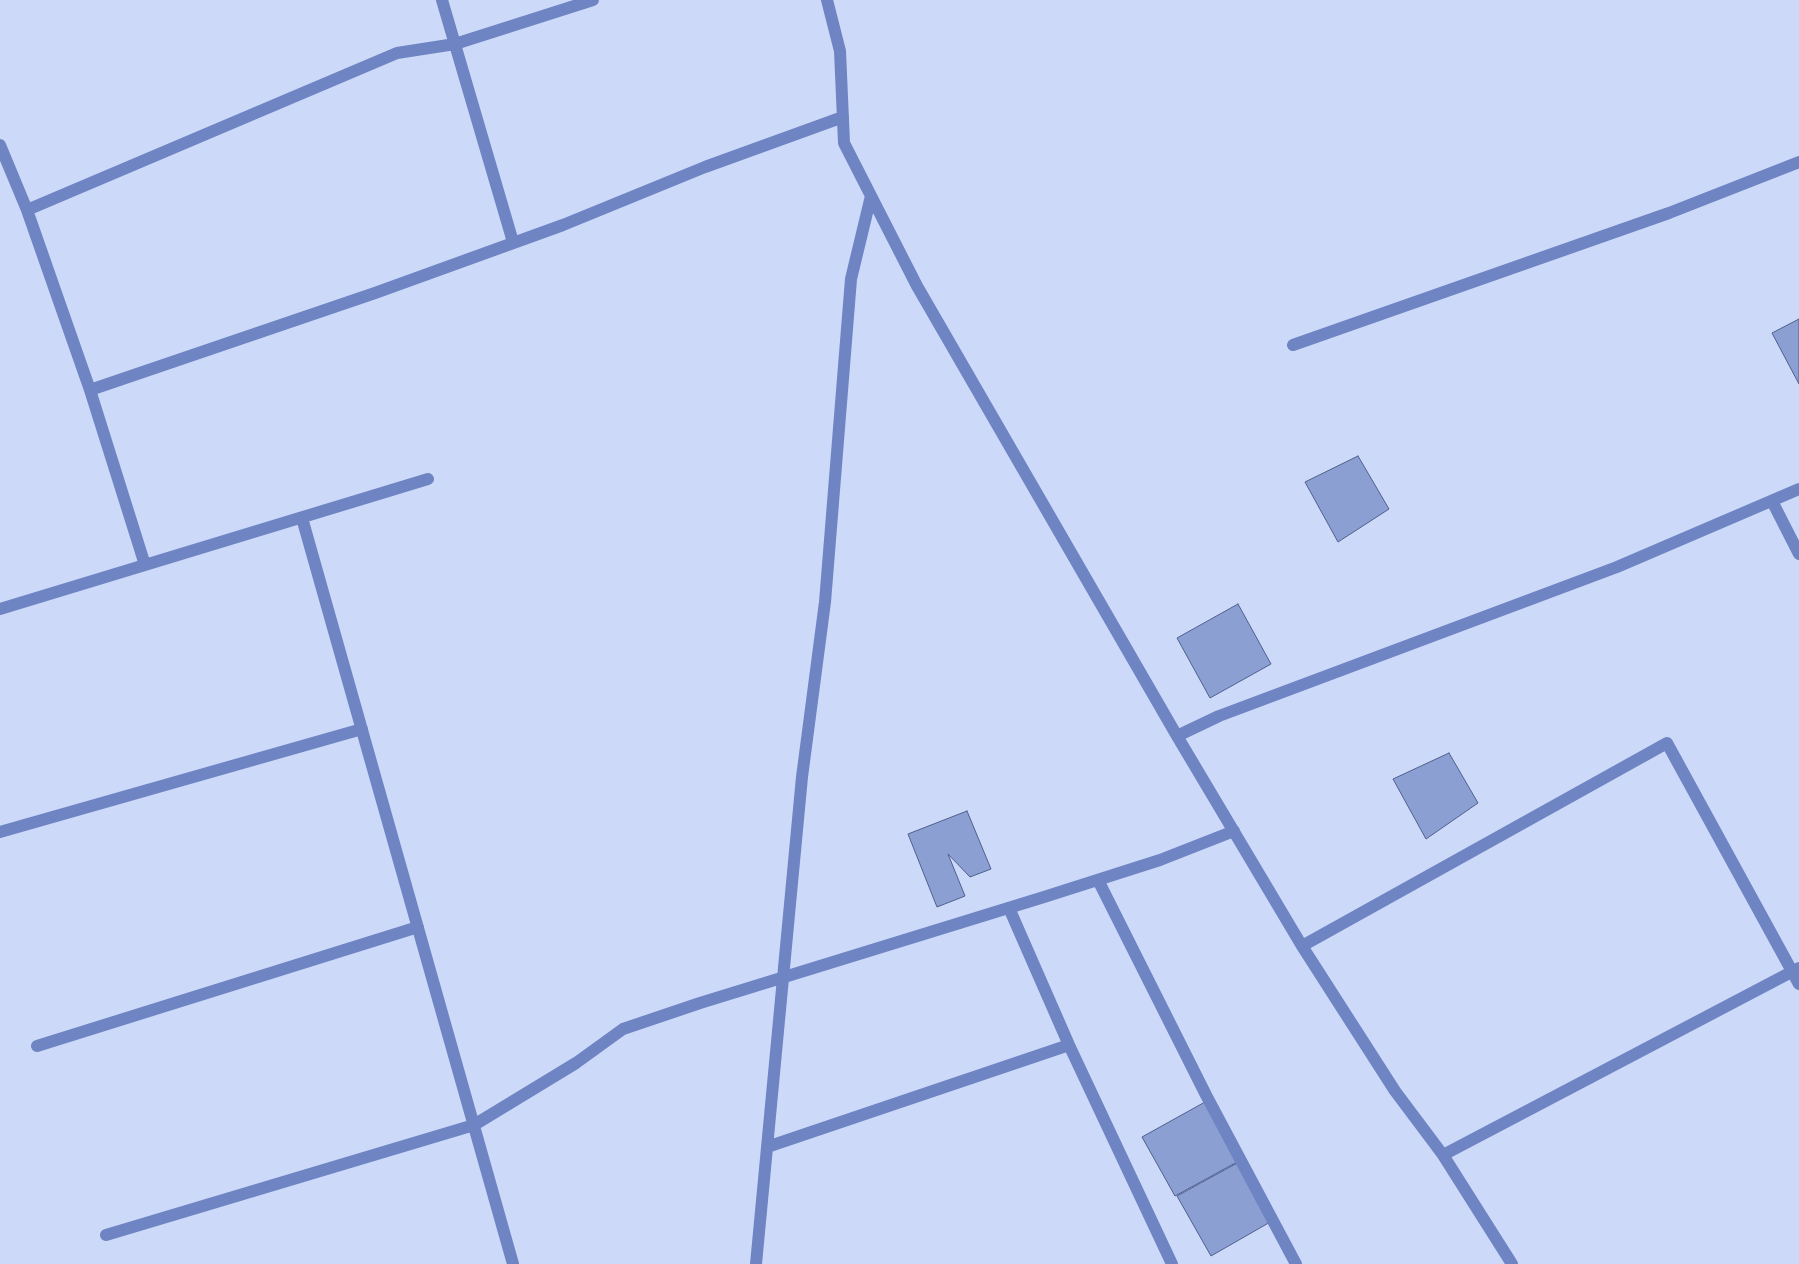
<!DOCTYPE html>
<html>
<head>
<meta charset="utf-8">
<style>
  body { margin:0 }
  canvas { display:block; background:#ccd9f9 }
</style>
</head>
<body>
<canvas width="1799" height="1264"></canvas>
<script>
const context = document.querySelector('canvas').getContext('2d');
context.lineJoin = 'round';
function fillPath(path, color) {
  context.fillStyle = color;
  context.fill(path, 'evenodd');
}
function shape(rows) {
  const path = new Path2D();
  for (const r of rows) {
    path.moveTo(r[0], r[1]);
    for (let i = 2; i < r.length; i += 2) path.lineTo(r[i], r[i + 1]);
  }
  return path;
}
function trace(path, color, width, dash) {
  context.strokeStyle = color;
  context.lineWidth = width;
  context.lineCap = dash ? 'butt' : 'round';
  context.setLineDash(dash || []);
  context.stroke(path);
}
const building = shape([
  [1799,319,1799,384,1772,333,1799,319],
  [1358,456,1389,509,1338,542,1305,482,1358,456],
  [1238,604,1271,664,1210,698,1177,638,1238,604],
  [1449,753,1478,803,1426,839,1393,779,1449,753],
  [967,811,991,869,970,877,948,854,965,896,937,907,908,834,967,811],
  [1205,1102,1237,1162,1175,1196,1142,1137,1205,1102],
  [1239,1162,1272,1221,1211,1256,1177,1196,1239,1162]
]);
const minor = shape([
  [442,0,513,242],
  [827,0,840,51,844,143,917,286,1177,736,1302,946,1395,1091,1443,1155,1512,1264],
  [0,145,27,210,90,390,145,565],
  [27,210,397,53,455,44,593,0],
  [1293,345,1669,213,1799,162],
  [90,390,375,293,563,225,705,167,843,117],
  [1772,501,1799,554],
  [302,518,513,1264],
  [0,609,428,479],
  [1177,736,1219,716,1617,567,1799,489],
  [0,832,362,729],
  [1098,880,1206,1095,1296,1264],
  [1009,908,1069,1045,1172,1264],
  [1302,946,1667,743,1799,984],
  [37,1046,418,927],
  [767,1147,1069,1045],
  [1443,1155,1799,968],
  [106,1235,474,1125,576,1063,623,1029,700,1003,1044,897,1160,860,1234,831],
  [756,1264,802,777,825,602,851,279,871,196]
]);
fillPath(building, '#8c9fd2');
trace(building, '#4f608e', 1);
trace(minor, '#6f84c3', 12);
</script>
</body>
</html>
